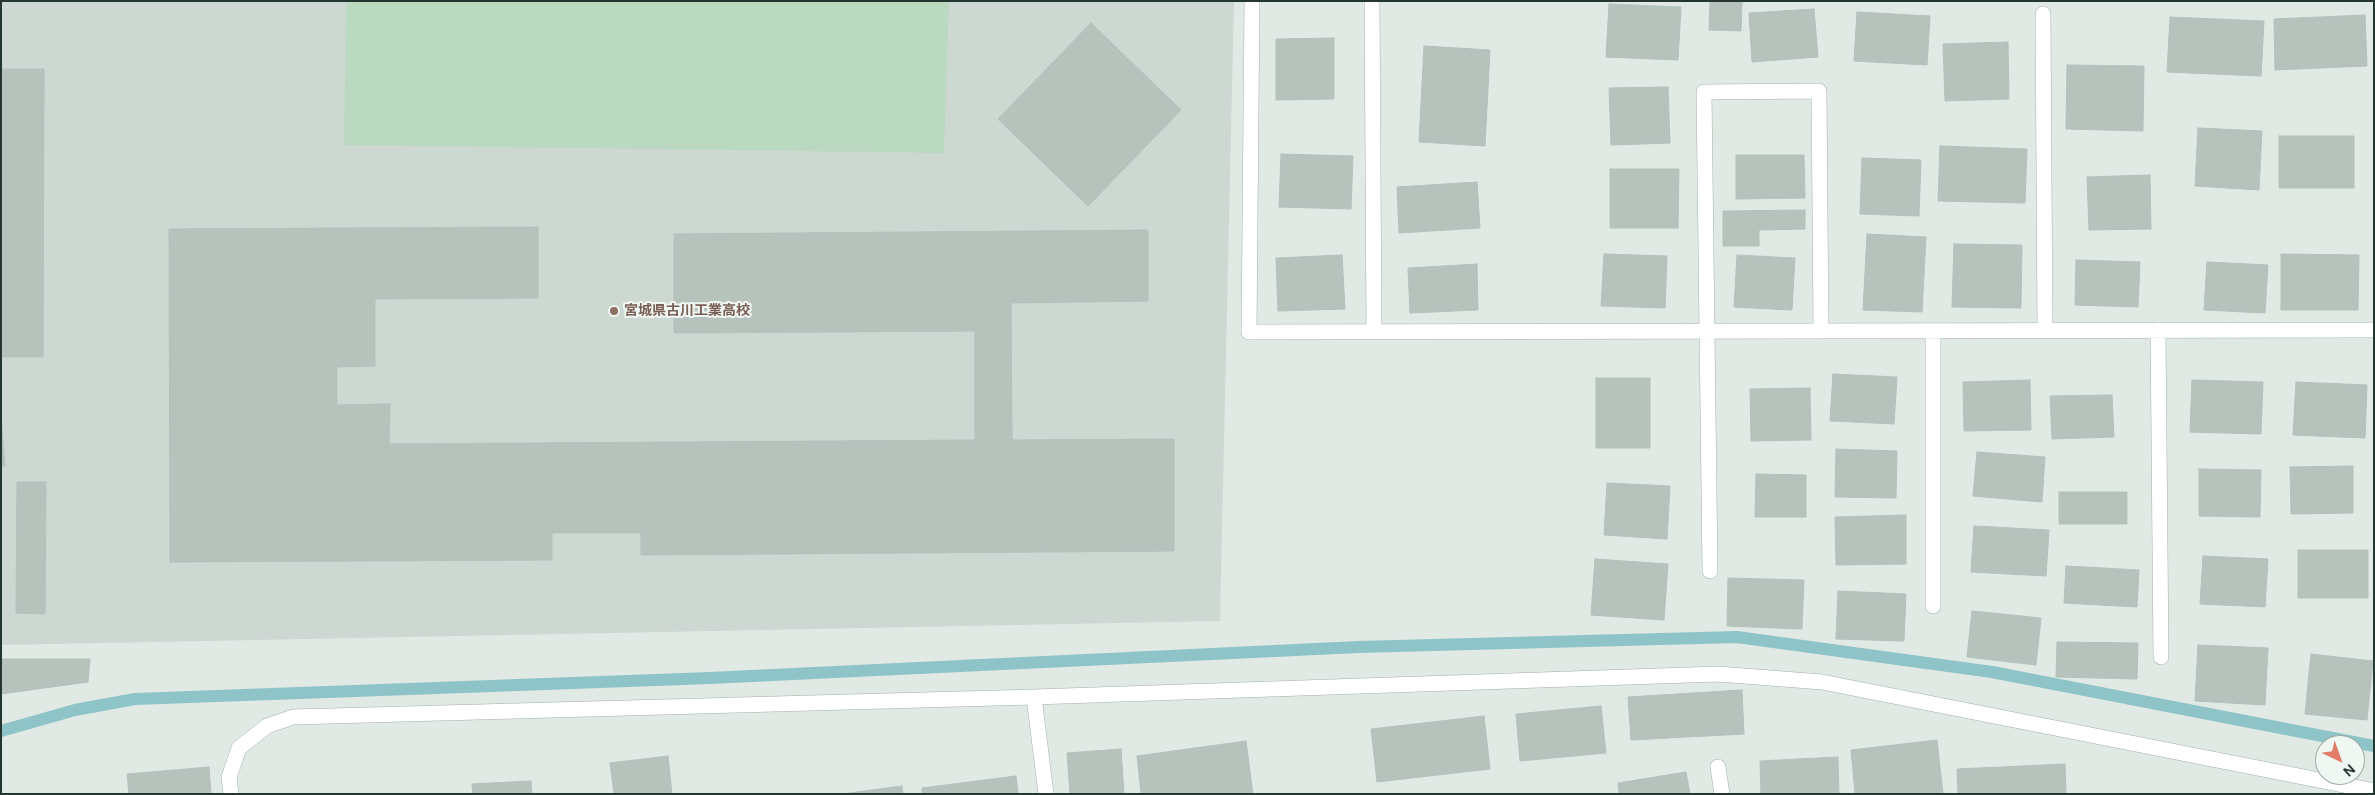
<!DOCTYPE html>
<html>
<head>
<meta charset="utf-8">
<style>
  body { margin:0 }
  #map { position:relative; width:2375px; height:795px; overflow:hidden; background:#e0e9e4; font-family:"DM Sans",sans-serif }
  canvas { display:block }
  .frame { position:absolute; inset:0; border:2px solid #233730; pointer-events:none }
  .north { position:absolute; left:2315px; top:735px; width:50px; height:50px; box-sizing:border-box; background:#f0f6f2; border:1px solid #9eaaa4; border-radius:50%; rotate:138deg; font-size:14px; font-weight:700; line-height:20px; text-align:center; color:#233730 }
  .north::after { content:''; display:block; margin:auto; width:18px; height:22px; background:#e07c67; clip-path:polygon(50% 0,100% 100%,50% 72%,0 100%) }
</style>
</head>
<body>
<div id="map">
<canvas width="2375" height="795"></canvas>
<div class="frame"></div>
<div class="north">N</div>
</div>
<script>
const context = document.querySelector('canvas').getContext('2d');
context.lineJoin = 'round';
function fillPath(path, color) {
  context.fillStyle = color;
  context.fill(path, 'evenodd');
}
function shape(rows) {
  const path = new Path2D();
  for (const r of rows) {
    path.moveTo(r[0], r[1]);
    for (let i = 2; i < r.length; i += 2) path.lineTo(r[i], r[i + 1]);
  }
  return path;
}
function trace(path, color, width, dash) {
  context.strokeStyle = color;
  context.lineWidth = width;
  context.lineCap = dash ? 'butt' : 'round';
  context.setLineDash(dash || []);
  context.stroke(path);
}
function drawText(font, color, halo, rows, align = 'center') {
  context.font = font + ' "DM Sans","Noto Sans JP",sans-serif';
  context.lineWidth = 4;
  context.setLineDash([]);
  context.textBaseline = 'middle';
  context.strokeStyle = halo;
  context.fillStyle = color;
  for (const [text, x, y, turn = 0] of rows) {
    context.save();
    context.translate(x, y);
    context.rotate((+turn || 0) * Math.PI / 180);
    context.textAlign = isNaN(turn) ? turn : align;
    if (halo) context.strokeText(text, 0, 0);
    context.fillText(text, 0, 0);
    context.restore();
  }
}
const built = shape([
  [1,1,1234,1,1220,621,1,645]
]);
const green = shape([
  [346,1,949,1,944,153,344,145]
]);
const stream = shape([
  [1,731,75,710,135,699,710,678,1358,647,1737,637,1992,672,2374,746]
]);
const building = shape([
  [1710,1,1742,1,1741,31,1709,30,1710,1],
  [1609,4,1681,7,1678,60,1606,57,1609,4],
  [1814,9,1818,57,1752,62,1749,13,1814,9],
  [1857,12,1930,16,1927,65,1854,61,1857,12],
  [2365,15,2367,66,2275,70,2274,19,2365,15],
  [2170,17,2264,21,2261,76,2167,72,2170,17],
  [1091,23,1181,110,1088,206,998,119,1091,23],
  [1334,38,1334,99,1276,100,1276,39,1334,38],
  [2008,42,2009,99,1945,101,1943,44,2008,42],
  [1424,46,1490,50,1485,146,1419,142,1424,46],
  [2067,65,2144,66,2143,131,2066,129,2067,65],
  [1,69,44,69,43,357,1,357,1,69],
  [1668,87,1670,143,1611,145,1609,88,1668,87],
  [2198,128,2262,131,2259,190,2195,186,2198,128],
  [2279,136,2354,136,2354,188,2279,188,2279,136],
  [1940,146,2027,149,2025,203,1938,201,1940,146],
  [1281,154,1353,156,1351,209,1279,207,1281,154],
  [1736,155,1804,155,1805,198,1736,199,1736,155],
  [1862,158,1921,160,1919,216,1860,214,1862,158],
  [1610,169,1679,169,1678,228,1610,228,1610,169],
  [2150,175,2151,229,2089,230,2087,177,2150,175],
  [1477,182,1480,228,1399,233,1397,187,1477,182],
  [1805,210,1805,229,1759,230,1759,246,1723,246,1723,211,1805,210],
  [538,227,538,298,375,299,375,366,337,367,337,405,390,404,389,444,975,440,975,331,674,333,674,234,1148,230,1148,301,1011,303,1012,440,1174,439,1174,551,641,555,641,533,552,533,552,560,170,562,169,229,538,227],
  [1867,234,1926,237,1922,312,1863,310,1867,234],
  [1954,244,2022,245,2021,308,1952,307,1954,244],
  [1604,254,1667,256,1665,308,1601,306,1604,254],
  [2281,254,2359,255,2358,310,2281,310,2281,254],
  [1342,255,1345,309,1278,311,1276,258,1342,255],
  [1737,255,1795,258,1792,310,1734,307,1737,255],
  [2076,260,2140,262,2138,307,2075,305,2076,260],
  [2207,262,2268,265,2265,313,2204,310,2207,262],
  [1477,264,1478,310,1410,313,1408,268,1477,264],
  [1833,374,1897,377,1894,424,1830,421,1833,374],
  [1596,378,1650,378,1650,448,1596,448,1596,378],
  [2030,380,2031,430,1964,431,1963,382,2030,380],
  [2192,380,2263,382,2261,434,2190,432,2192,380],
  [2296,382,2367,385,2365,438,2293,435,2296,382],
  [1810,388,1811,440,1751,441,1750,389,1810,388],
  [2112,395,2114,437,2052,439,2050,396,2112,395],
  [1,415,5,466,1,466,1,415],
  [1836,449,1897,451,1896,498,1835,497,1836,449],
  [1977,452,2045,457,2042,502,1973,496,1977,452],
  [2353,466,2353,513,2291,514,2290,467,2353,466],
  [2199,469,2261,470,2260,517,2199,516,2199,469],
  [1756,474,1806,475,1806,517,1755,517,1756,474],
  [17,482,46,482,45,614,16,613,17,482],
  [1607,483,1670,486,1667,539,1604,535,1607,483],
  [2059,492,2127,492,2127,524,2059,524,2059,492],
  [1906,515,1906,564,1836,565,1835,517,1906,515],
  [1974,526,2049,530,2046,576,1971,572,1974,526],
  [2298,550,2368,550,2368,598,2298,598,2298,550],
  [2203,556,2268,559,2265,607,2200,604,2203,556],
  [1595,559,1668,564,1664,620,1591,615,1595,559],
  [2066,566,2139,570,2137,607,2064,603,2066,566],
  [1728,578,1804,580,1802,629,1727,626,1728,578],
  [1838,591,1906,594,1904,641,1836,639,1838,591],
  [1972,611,2041,618,2036,665,1967,657,1972,611],
  [2057,642,2138,643,2137,679,2056,677,2057,642],
  [2198,645,2268,648,2265,705,2195,701,2198,645],
  [2311,654,2373,661,2367,720,2305,714,2311,654],
  [1,659,90,659,88,682,1,694,1,659],
  [1742,690,1744,734,1631,740,1628,697,1742,690],
  [1601,706,1606,753,1520,761,1516,714,1601,706],
  [1484,716,1490,769,1377,782,1371,729,1484,716],
  [1937,740,1943,794,1855,794,1851,750,1937,740],
  [1246,741,1253,794,1141,794,1137,756,1246,741],
  [1121,749,1124,794,1070,794,1067,753,1121,749],
  [668,756,672,794,614,794,610,763,668,756],
  [1838,757,1839,794,1761,794,1760,761,1838,757],
  [2065,764,2066,794,1958,794,1957,769,2065,764],
  [209,767,211,794,129,794,127,774,209,767],
  [1686,772,1690,794,1619,794,1618,783,1686,772],
  [1016,776,1018,794,922,794,922,788,1016,776],
  [531,781,532,794,473,794,472,784,531,781],
  [902,786,903,794,842,794,902,786]
]);
const minor = shape([
  [1252,1,1249,332,2374,330],
  [1372,1,1374,332],
  [2043,14,2045,331],
  [2158,330,2161,657],
  [1710,571,1704,92,1819,91,1821,331],
  [1933,606,1933,331],
  [1034,697,1046,794],
  [1718,767,1722,794],
  [231,794,229,777,239,748,267,726,293,717,1034,697,1718,674,1822,682,2374,791]
]);
const markers = [
  [614,311,5,"#8d6e63"]
];
const educationNames = [
  ["宮城県古川工業高校",624,311]
];
fillPath(built, '#ced8d3');
fillPath(green, '#bbd8c1');
trace(stream, '#8ec3c8', 12);
fillPath(building, '#b6c3bd');
trace(building, '#b3c1bb', 1);
trace(minor, '#a4b0aa', 16);
trace(minor, '#fff', 15);
for (const [x, y, r, color] of markers) {
  const dot = new Path2D();
  dot.arc(x, y, r, 0, 2 * Math.PI);
  context.fillStyle = color;
  context.fill(dot);
  trace(dot, '#f0f6f2', 2);
}
drawText('bold 14px', '#785e54', '#f0f6f2', educationNames, 'left');
</script>
</body>
</html>
